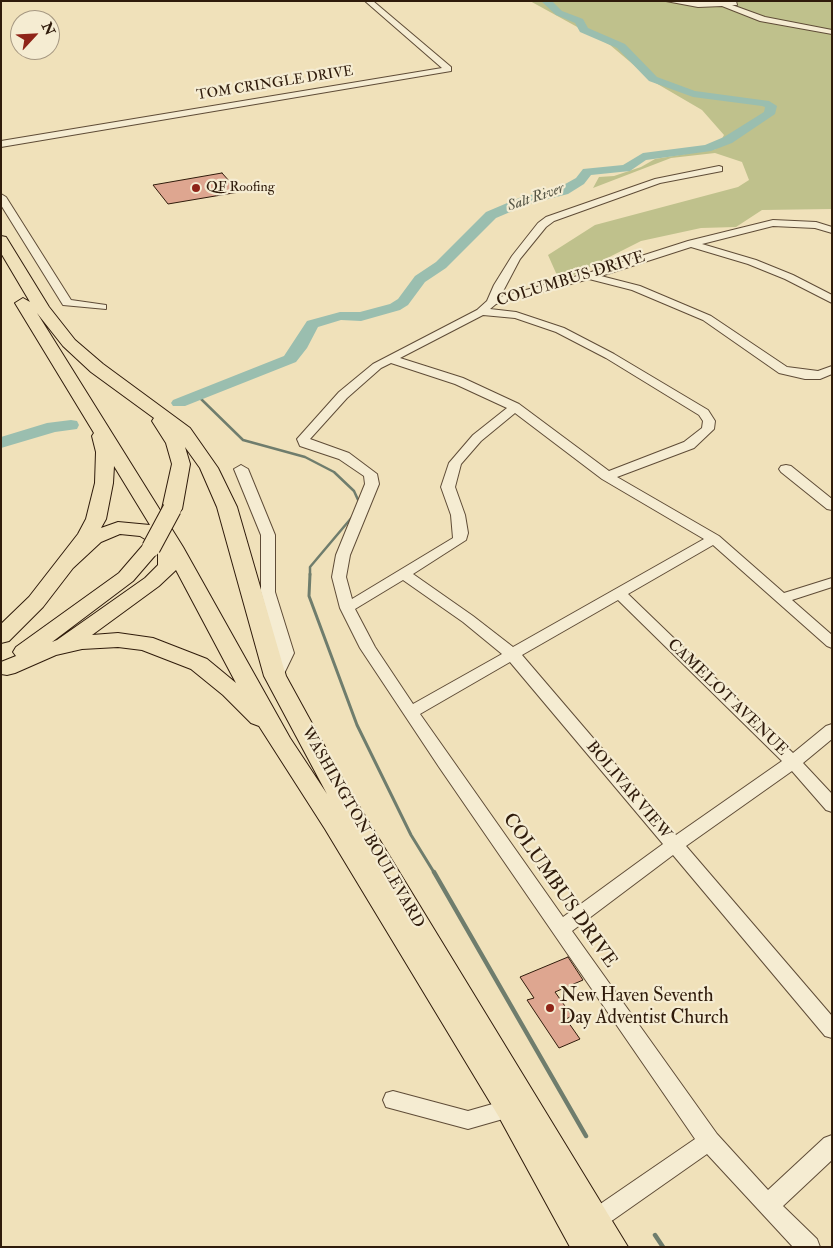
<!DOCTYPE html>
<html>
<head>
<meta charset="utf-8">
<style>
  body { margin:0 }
  #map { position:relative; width:833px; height:1248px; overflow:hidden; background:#f0e1ba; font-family:"IM FELL Double Pica",serif }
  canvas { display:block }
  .frame { position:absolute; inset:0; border:2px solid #2f1b0b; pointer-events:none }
  .north { position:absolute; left:10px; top:10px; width:50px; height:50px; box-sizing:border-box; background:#f5ecd2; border:1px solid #a69882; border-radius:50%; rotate:65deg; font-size:14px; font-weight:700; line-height:20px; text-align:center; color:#2f1b0b }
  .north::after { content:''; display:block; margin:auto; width:18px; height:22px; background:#8f2418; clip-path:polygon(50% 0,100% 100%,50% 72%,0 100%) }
</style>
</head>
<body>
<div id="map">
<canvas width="833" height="1248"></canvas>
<div class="frame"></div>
<div class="north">N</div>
</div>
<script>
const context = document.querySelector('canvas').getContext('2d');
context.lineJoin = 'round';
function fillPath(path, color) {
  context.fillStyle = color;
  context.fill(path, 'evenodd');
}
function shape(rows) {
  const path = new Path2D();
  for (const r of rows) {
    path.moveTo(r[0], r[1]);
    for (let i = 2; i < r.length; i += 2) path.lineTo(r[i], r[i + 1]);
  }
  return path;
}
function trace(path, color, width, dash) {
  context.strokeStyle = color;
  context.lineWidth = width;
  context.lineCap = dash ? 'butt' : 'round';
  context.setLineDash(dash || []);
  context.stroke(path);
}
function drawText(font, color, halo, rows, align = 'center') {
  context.font = font + ' "IM FELL Double Pica",serif';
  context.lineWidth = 4.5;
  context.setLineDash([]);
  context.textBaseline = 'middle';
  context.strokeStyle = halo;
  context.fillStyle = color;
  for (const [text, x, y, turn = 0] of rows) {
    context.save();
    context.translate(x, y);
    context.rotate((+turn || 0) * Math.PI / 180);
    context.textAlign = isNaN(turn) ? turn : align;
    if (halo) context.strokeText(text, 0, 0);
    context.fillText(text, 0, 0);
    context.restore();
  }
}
const green = shape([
  [530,1,832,1,832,209,762,210,736,227,701,228,641,241,560,282,548,255,595,225,738,187,749,180,742,162,715,153,671,158,593,188,599,177,614,176,641,167,655,159,716,149,724,135,702,110,654,82,610,45]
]);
const streamFar2 = shape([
  [199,397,243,440,305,457,334,472,354,491,359,502],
  [310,575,310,567,353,516]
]);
const streamFar1 = shape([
  [310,574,309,596,357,725,411,835,435,874]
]);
const stream = shape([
  [434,872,586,1136],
  [655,1235,663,1247]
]);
const river = shape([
  [541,1,552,1,562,11,583,19,588,28,625,44,657,77,695,91,769,101,777,106,775,114,732,143,711,151,646,160,630,171,591,175,584,184,568,194,529,204,496,218,446,268,425,282,408,305,400,310,361,321,341,320,318,327,307,348,296,362,185,406,173,406,171,403,173,400,284,356,307,321,340,312,360,312,390,304,398,299,415,276,436,262,486,212,519,198,558,188,576,178,583,169,623,165,643,153,705,145,724,137,764,112,765,107,762,106,693,97,649,81,617,48,580,32,575,23,556,15,541,1],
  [71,420,77,421,79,425,77,429,55,432,1,448,1,437,47,423,71,420]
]);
const building = shape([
  [222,173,239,192,168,204,153,185,222,173],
  [568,957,583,980,555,992,572,1016,566,1019,580,1039,559,1048,527,1000,534,998,520,977,568,957]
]);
const minor = shape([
  [365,1,373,1,451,67,451,71,1,147,1,141,442,68,365,1],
  [666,1,736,1,737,5,732,5,765,17,832,30,832,34,760,21,722,6,698,7,666,1],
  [719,166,722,167,722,171,660,183,554,221,546,227,520,259,500,297,585,274,688,241,773,220,816,222,832,227,832,233,815,228,773,226,702,244,756,260,793,275,832,295,832,303,785,279,748,264,691,247,601,276,640,286,711,316,787,367,818,371,832,366,832,374,820,379,805,379,779,373,703,320,632,290,589,279,496,304,490,309,516,312,564,328,614,354,708,410,715,421,714,429,694,448,617,477,719,536,784,593,832,578,832,587,792,600,832,635,832,648,827,646,713,545,628,594,793,753,826,726,832,724,832,739,803,763,832,794,832,812,826,810,792,771,686,846,832,1016,832,1038,825,1036,673,855,572,931,717,1134,768,1190,824,1138,832,1135,832,1160,783,1206,817,1239,820,1247,793,1247,707,1154,603,1227,595,1231,587,1227,584,1220,587,1213,695,1139,439,767,360,648,340,608,332,577,336,555,365,484,364,476,339,459,300,446,297,439,339,392,373,364,477,310,487,301,494,285,512,256,538,223,546,217,655,179,719,166],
  [483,315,515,318,556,332,606,358,699,415,703,421,702,428,684,442,609,471,519,404,463,378,400,358,483,315],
  [391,363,455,384,507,408,473,435,449,463,441,487,451,515,453,538,352,599,346,577,350,555,379,484,377,474,349,453,310,439,347,398,381,368,391,363],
  [515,413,602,479,704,539,513,647,473,616,413,574,466,540,468,533,465,515,455,487,461,464,481,441,515,413],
  [403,580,463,622,502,654,413,704,375,647,355,609,403,580],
  [618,600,782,761,676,835,522,655,618,600],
  [510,662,663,844,563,917,420,714,510,662],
  [1,194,6,197,71,300,106,305,106,309,63,305,1,205,1,194],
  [241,465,248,469,275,535,275,592,294,653,281,680,275,681,269,680,267,676,278,653,261,592,261,535,234,469,241,465],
  [786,465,791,466,832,499,832,510,827,509,781,472,779,469,781,466,786,465],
  [393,1091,468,1111,510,1099,517,1101,521,1108,517,1115,468,1129,386,1107,383,1100,386,1093,393,1091]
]);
const highway = shape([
  [1,236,6,237,49,307,75,340,103,364,190,428,218,468,237,507,286,676,343,780,628,1247,570,1247,499,1117,325,829,259,726,251,723,223,695,191,669,142,650,118,647,82,649,56,655,15,673,7,675,1,674,1,662,16,656,13,652,16,647,119,573,144,544,150,542,140,536,120,534,101,542,73,568,43,607,9,641,1,643,1,624,29,597,78,534,86,519,95,483,96,452,92,436,94,433,15,303,23,298,30,302,1,253,1,236],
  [37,313,63,346,91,372,154,418,152,421,166,443,172,464,162,509,165,513,172,515,179,513,182,509,190,464,185,447,200,468,217,507,264,676,327,794,290,738,183,547,37,313],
  [114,466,150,525,118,522,101,528,106,519,113,483,114,466],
  [158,552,158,565,145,578,57,640,52,642,133,581,158,552],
  [176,570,236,683,207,659,153,638,118,633,92,635,159,586,176,570]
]);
const highwayBridge = shape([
  [151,548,172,509]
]);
const markers = [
  [196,188,5,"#8f2418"],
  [550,1008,5,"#8f2418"]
];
const farStreetnames = [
  ["TOM CRINGLE DRIVE",275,84,-9]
];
const farPoinames = [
  ["QF Roofing",206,188]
];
const farWaternames = [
  ["Salt River",536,198,-19]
];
const streetNames = [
  ["COLUMBUS DRIVE",571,280,-17],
  ["CAMELOT AVENUE",727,698,44],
  ["BOLIVAR VIEW",628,791,50],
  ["WASHINGTON BOULEVARD",362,828,60]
];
const nearStreetnames = [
  ["COLUMBUS DRIVE",559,891,55]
];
const nearPoinames = [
  ["New Haven Seventh",560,997],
  ["Day Adventist Church",560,1019]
];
fillPath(green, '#bfc18c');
trace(streamFar2, '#6f7d6d', 2.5);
trace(streamFar1, '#6f7d6d', 3);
trace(stream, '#6f7d6d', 4.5);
fillPath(river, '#9abeaf');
fillPath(building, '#dea690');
trace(building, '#2f1b0b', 1);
trace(minor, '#5f4c37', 2);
trace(highway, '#2f1b0b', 2);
fillPath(minor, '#f5ecd2');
fillPath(highway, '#f0e1ba');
trace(highwayBridge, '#2f1b0b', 20, []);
trace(highwayBridge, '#f0e1ba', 18);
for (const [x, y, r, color] of markers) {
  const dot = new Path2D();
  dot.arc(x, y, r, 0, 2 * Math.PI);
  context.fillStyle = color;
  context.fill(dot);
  trace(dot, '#f5ecd2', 2);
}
drawText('14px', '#2f1b0b', '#f5ecd2', farStreetnames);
drawText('14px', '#2f1b0b', '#f5ecd2', farPoinames, 'left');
drawText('italic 15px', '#545444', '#f5ecd2', farWaternames);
drawText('16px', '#2f1b0b', '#f5ecd2', streetNames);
drawText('19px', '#2f1b0b', '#f5ecd2', nearStreetnames);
drawText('19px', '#2f1b0b', '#f5ecd2', nearPoinames, 'left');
</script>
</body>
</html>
